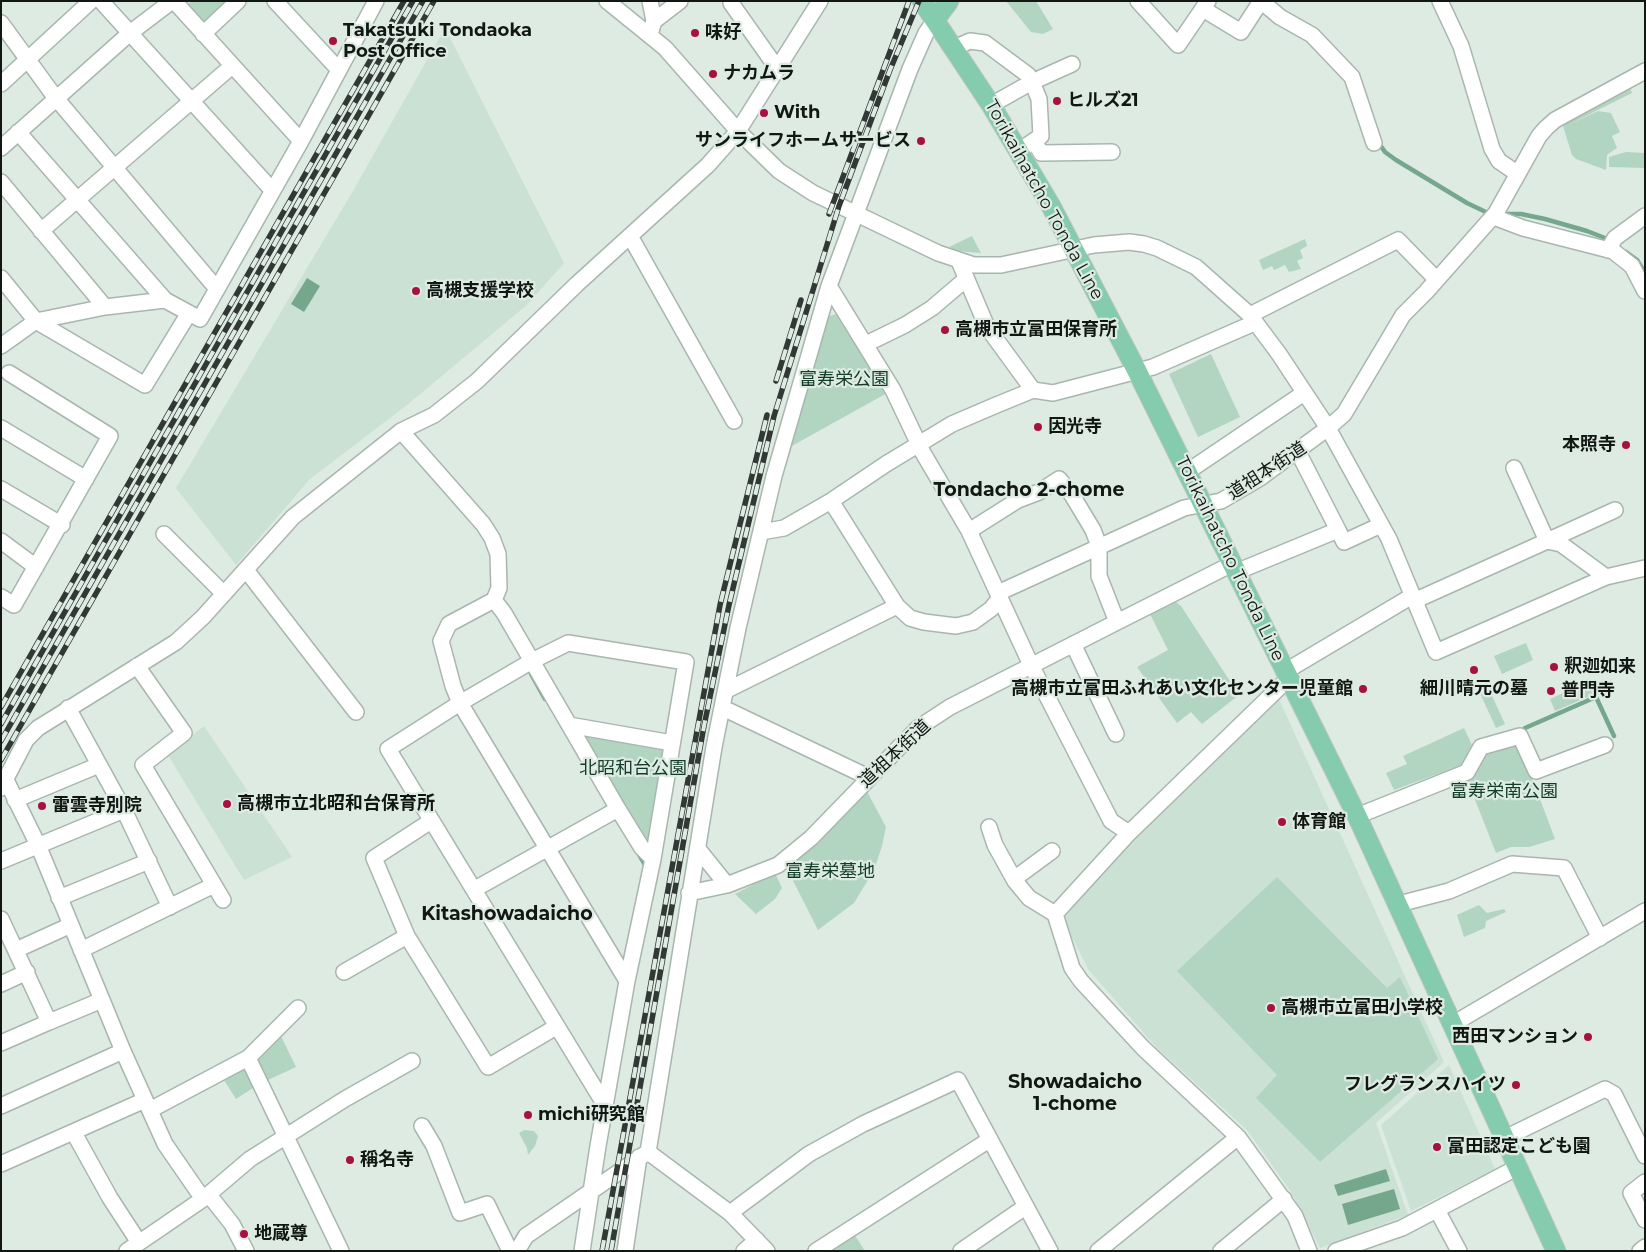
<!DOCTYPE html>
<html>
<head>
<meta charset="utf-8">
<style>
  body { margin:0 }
  #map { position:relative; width:1646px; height:1252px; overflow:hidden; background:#ddebe3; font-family:Montserrat,sans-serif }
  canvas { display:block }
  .frame { position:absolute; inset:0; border:2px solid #121714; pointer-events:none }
</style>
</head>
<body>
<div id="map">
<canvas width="1646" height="1252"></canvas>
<div class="frame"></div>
</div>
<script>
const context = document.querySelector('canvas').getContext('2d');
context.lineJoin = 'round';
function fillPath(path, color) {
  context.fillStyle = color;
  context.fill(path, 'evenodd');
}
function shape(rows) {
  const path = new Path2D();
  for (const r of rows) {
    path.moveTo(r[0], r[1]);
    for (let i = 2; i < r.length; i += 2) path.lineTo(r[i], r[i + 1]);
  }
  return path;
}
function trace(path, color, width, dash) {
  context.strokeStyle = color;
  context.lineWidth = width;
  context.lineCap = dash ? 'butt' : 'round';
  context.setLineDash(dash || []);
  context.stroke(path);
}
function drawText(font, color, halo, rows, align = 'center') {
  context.font = font + ' Montserrat,"Noto Sans JP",sans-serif';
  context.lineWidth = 4.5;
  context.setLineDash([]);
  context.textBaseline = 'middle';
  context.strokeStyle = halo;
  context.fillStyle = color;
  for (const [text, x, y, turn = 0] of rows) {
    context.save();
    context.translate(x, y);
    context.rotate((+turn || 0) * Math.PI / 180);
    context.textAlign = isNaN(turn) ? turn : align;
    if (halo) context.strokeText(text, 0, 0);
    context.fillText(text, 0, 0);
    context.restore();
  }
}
const built = shape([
  [445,28,564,263,528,304,407,405,310,479,236,565,176,488,353,191],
  [1278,697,1444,1062,1376,1123,1408,1215,1320,1248,1291,1192,1247,1130,1157,1048,1088,969,1061,915,1126,842],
  [204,726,292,857,244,880,168,755],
  [1449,1065,1495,1169,1411,1211,1381,1125]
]);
const green = shape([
  [195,1,229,1,202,28,182,5],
  [1006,1,1036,1,1053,29,1043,34,1031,32],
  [1630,87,1632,93,1568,125,1598,111,1611,113,1620,132,1612,136,1617,148,1607,155,1606,170,1576,159,1572,155,1563,126,1571,119],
  [1626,152,1645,153,1645,168,1609,167,1609,157],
  [972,236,981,253,957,251,949,247],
  [1305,239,1307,246,1300,250,1303,258,1297,261,1301,269,1289,272,1285,265,1274,270,1272,266,1263,270,1259,260],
  [841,313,889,392,790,447,829,316],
  [1211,354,1240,417,1198,437,1169,374],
  [1176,602,1181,606,1239,695,1202,724,1191,712,1177,723,1137,667,1168,650,1150,614],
  [1526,643,1533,660,1502,674,1494,656],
  [1589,681,1595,694,1555,711,1550,699],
  [1487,685,1505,724,1496,728,1478,689],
  [1464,728,1472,745,1462,765,1394,790,1386,773,1407,764,1403,756],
  [586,735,660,746,664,753,650,838,642,841,584,740],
  [1512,744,1520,746,1555,839,1529,847,1511,847,1496,853,1468,782,1485,752],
  [864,786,886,827,882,846,874,870,854,903,818,930,785,865],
  [775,873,782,888,775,899,756,914,735,894],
  [1277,877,1387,988,1400,977,1438,1059,1320,1162,1256,1098,1277,1075,1177,971],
  [1479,905,1487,913,1504,909,1506,912,1486,921,1485,928,1464,937,1457,915],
  [280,1034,296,1067,266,1081,256,1060],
  [243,1067,256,1086,236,1099,224,1080],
  [524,1130,534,1131,538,1136,535,1146,528,1155,527,1148,519,1133],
  [854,1234,865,1251,826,1251]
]);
const water = shape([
  [307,278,320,286,304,312,291,304],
  [1386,1169,1390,1181,1338,1196,1334,1185],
  [1394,1189,1400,1209,1348,1225,1342,1204]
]);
const stream = shape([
  [1378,142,1385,152,1396,160,1467,203,1490,214],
  [1507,214,1521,214,1545,219,1587,231,1610,240],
  [1626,252,1637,260,1645,273],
  [531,674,545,699],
  [1525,728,1596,697,1614,736],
  [637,851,644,863]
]);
const minor = shape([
  [101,1,272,190],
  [174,1,301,141],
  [275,1,339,70],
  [607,1,665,48,738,131,779,171,813,193,938,253,974,265,1001,265,1094,245,1129,242,1144,244,1157,248,1196,267,1250,315,1279,354,1328,428,1389,539,1436,652,1606,577,1645,568],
  [1138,1,1178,45,1208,1],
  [1261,1,1280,17,1312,35,1352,77,1374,143],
  [1440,1,1461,46,1492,149,1499,161,1518,174],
  [731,3,777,68],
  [1203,9,1241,32,1261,1],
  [654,21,680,1],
  [1,23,55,97,217,289],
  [203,34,238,1],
  [650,35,654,21,650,1],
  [954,48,970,41,985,43,1028,75,1032,82,1039,99,1041,136,1019,151],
  [1032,82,1072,64],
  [1,84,91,1],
  [991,105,1023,87],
  [18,132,165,300],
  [1035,142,1041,153,1112,152],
  [1,148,130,33,172,1],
  [1,182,105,307],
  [1494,217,1523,228,1613,251,1632,266,1645,291],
  [41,231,232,66],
  [630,236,734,421],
  [1608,250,1615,238,1645,216],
  [959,261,987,327,1033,390],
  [1,278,36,321,145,385,189,313],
  [829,286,893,390,923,453,969,531,1031,665,1111,821,1129,833],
  [1250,315,1398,240,1436,279],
  [866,344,905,325,932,308,966,279],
  [1,346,36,321,105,307,165,300,200,319,301,141,376,1],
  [1,428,86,479],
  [401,431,483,524,492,538,498,554,499,588,494,600,504,613,618,809,642,848,653,859,627,981,598,1146,582,1251],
  [1298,452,1338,530],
  [1514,468,1547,541,1615,510],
  [1187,472,1304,393],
  [1,489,62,525],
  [831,501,897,606,910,618,924,622,956,626,973,622,991,609,1000,598],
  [761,532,784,528,831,501,886,464,952,424,994,406,1033,390,1053,393,1153,367,1254,323],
  [164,534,224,594],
  [1,541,36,567],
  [246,570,356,712],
  [1236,572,1338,530,1344,542,1381,525],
  [998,593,1184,508,1221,501,1260,478,1328,428,1344,414,1403,315,1426,292,1496,213,1539,136,1546,128,1555,120,1645,71],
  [1,597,14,605,110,436,9,373],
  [494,600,449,624,441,641,453,686,460,703,627,981],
  [1414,601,1547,541,1561,544,1606,577],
  [1117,622,1232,564],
  [1073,644,1116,734],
  [137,666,184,733,143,765,223,900],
  [1286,671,1412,596],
  [1289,678,1129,833,1055,914,1072,968,1081,981,1143,1048,1238,1137,1295,1216,1309,1251],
  [727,690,897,606],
  [68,708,124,810,170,907],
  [723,708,868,777],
  [569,725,672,743],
  [6,780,38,845,123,1051,165,1144,203,1199,127,1251],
  [1,788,26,740,38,728,176,642,203,617,293,517,401,431,434,415,477,381,577,284,708,165,738,131,820,1],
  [15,800,99,765],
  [1357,816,1467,772,1481,747,1520,736,1536,771,1605,745],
  [431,821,374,858,407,936,488,1067,556,1027],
  [989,827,995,845,1015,881,1029,898,1055,914],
  [698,849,727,885],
  [1,861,124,810],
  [1014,879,1052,851],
  [475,889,618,809],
  [689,893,727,885,778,865,811,838,918,728,950,707,1117,622,1099,576,1099,546,1093,530,1072,495,1059,479,1039,492,1018,500,969,531],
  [59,898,149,861],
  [1399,904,1449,891,1512,864,1564,868,1600,938],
  [1,919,49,1022,1,1043],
  [16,950,71,925],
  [81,950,214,885],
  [344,972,407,936],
  [1,984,27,972],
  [49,1022,102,1000],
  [1453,1024,1645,911],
  [248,1058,341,1251],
  [605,1105,388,749,460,703,532,661,568,643,686,662,653,859],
  [1,1106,123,1051],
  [150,1110,248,1058,298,1008],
  [422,1126,434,1146,460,1213,487,1204,510,1251],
  [74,1133,110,1198,138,1241],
  [1505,1138,1605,1089,1614,1094,1645,1156],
  [648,1152,730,1213,767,1251],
  [1,1164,145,1100],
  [1645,1182,1631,1193,1645,1220],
  [209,1195,232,1224,246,1251],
  [203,1199,250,1159,345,1099,412,1061],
  [1437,1210,1459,1251],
  [730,1213,809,1154,863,1124,958,1080,1050,1251],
  [517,1251,526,1236,648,1152,714,747,738,628,774,476,829,286,910,69,926,33,935,20],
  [625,1251,639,1157],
  [744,1251,757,1240],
  [816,1251,989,1140],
  [961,1251,1025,1207],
  [1098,1251,1238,1137],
  [1221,1251,1284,1199],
  [1336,1251,1402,1228,1518,1167],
  [1640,1251,1645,1247]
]);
const major = shape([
  [922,1,991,105,1051,206,1137,371,1357,816,1556,1251],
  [935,20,949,1]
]);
const rail = shape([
  [829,214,909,1],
  [776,381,801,300],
  [1,707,404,1],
  [1,724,413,1],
  [1,741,423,1],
  [1,760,434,1],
  [602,1251,720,605,767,415],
  [611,1251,704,726,729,605,774,416,839,206,890,70,919,1]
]);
const markers = [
  [695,33,5,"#a71043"],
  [333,41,5,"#a71043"],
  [713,74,5,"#a71043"],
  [1057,101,5,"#a71043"],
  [764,113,5,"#a71043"],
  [921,141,5,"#a71043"],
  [416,291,5,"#a71043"],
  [945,330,5,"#a71043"],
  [1038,427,5,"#a71043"],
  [1626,445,5,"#a71043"],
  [1554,667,5,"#a71043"],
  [1474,670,5,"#a71043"],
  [1363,689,5,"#a71043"],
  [1551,691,5,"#a71043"],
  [227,804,5,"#a71043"],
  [42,806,5,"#a71043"],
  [1282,822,5,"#a71043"],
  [1271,1008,5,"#a71043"],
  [1588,1037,5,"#a71043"],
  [1516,1085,5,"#a71043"],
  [528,1115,5,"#a71043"],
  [1437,1147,5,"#a71043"],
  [350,1160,5,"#a71043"],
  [244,1234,5,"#a71043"]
];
const poiNames = [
  ["Takatsuki Tondaoka",343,31],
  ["Post Office",343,52],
  ["味好",705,33],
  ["ナカムラ",723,74],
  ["ヒルズ21",1067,101],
  ["With",774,113],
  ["サンライフホームサービス",911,141,"right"],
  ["高槻支援学校",426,291],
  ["高槻市立富田保育所",955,330],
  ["因光寺",1048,427],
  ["本照寺",1616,445,"right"],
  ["釈迦如来",1564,667],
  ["高槻市立富田ふれあい文化センター児童館",1353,689,"right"],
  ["細川晴元の墓",1474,689,"center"],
  ["普門寺",1561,691],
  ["高槻市立北昭和台保育所",237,804],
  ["雷雲寺別院",52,806],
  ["体育館",1292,822],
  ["高槻市立富田小学校",1281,1008],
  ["西田マンション",1578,1037,"right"],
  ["フレグランスハイツ",1506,1085,"right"],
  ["michi研究館",538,1115],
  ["富田認定こども園",1447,1147],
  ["稱名寺",360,1160],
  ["地蔵尊",254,1234]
];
const streetNames = [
  ["Torikaihatcho Tonda Line",1044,200,61],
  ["道祖本街道",1267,471,-33],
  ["Torikaihatcho Tonda Line",1230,559,64],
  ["道祖本街道",895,754,-43]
];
const parkNames = [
  ["富寿栄公園",844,380],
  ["北昭和台公園",633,769],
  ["富寿栄南公園",1504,792],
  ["富寿栄墓地",830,872]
];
const neighbourhoodNames = [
  ["Tondacho 2-chome",1029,490],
  ["Kitashowadaicho",507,914],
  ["Showadaicho",1075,1082],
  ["1-chome",1075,1104]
];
fillPath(built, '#cbe1d4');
fillPath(green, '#b2d5c1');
fillPath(water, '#75a78c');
trace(stream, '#75a78c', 4.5);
trace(minor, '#a9b6ae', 18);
trace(major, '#c6c7c7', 21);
trace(minor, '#fff', 15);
trace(major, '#85cbad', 19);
trace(rail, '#323835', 5.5);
trace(rail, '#ddebe3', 4, [11]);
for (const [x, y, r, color] of markers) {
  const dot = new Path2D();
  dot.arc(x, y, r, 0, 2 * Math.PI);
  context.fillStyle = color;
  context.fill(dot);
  trace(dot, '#ddebe3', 2);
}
drawText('bold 18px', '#121714', '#ddebe3', poiNames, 'left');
drawText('18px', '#121714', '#ddebe3', streetNames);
drawText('18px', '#123c28', '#ddebe3', parkNames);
drawText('bold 19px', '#121714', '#ddebe3', neighbourhoodNames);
</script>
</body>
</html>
